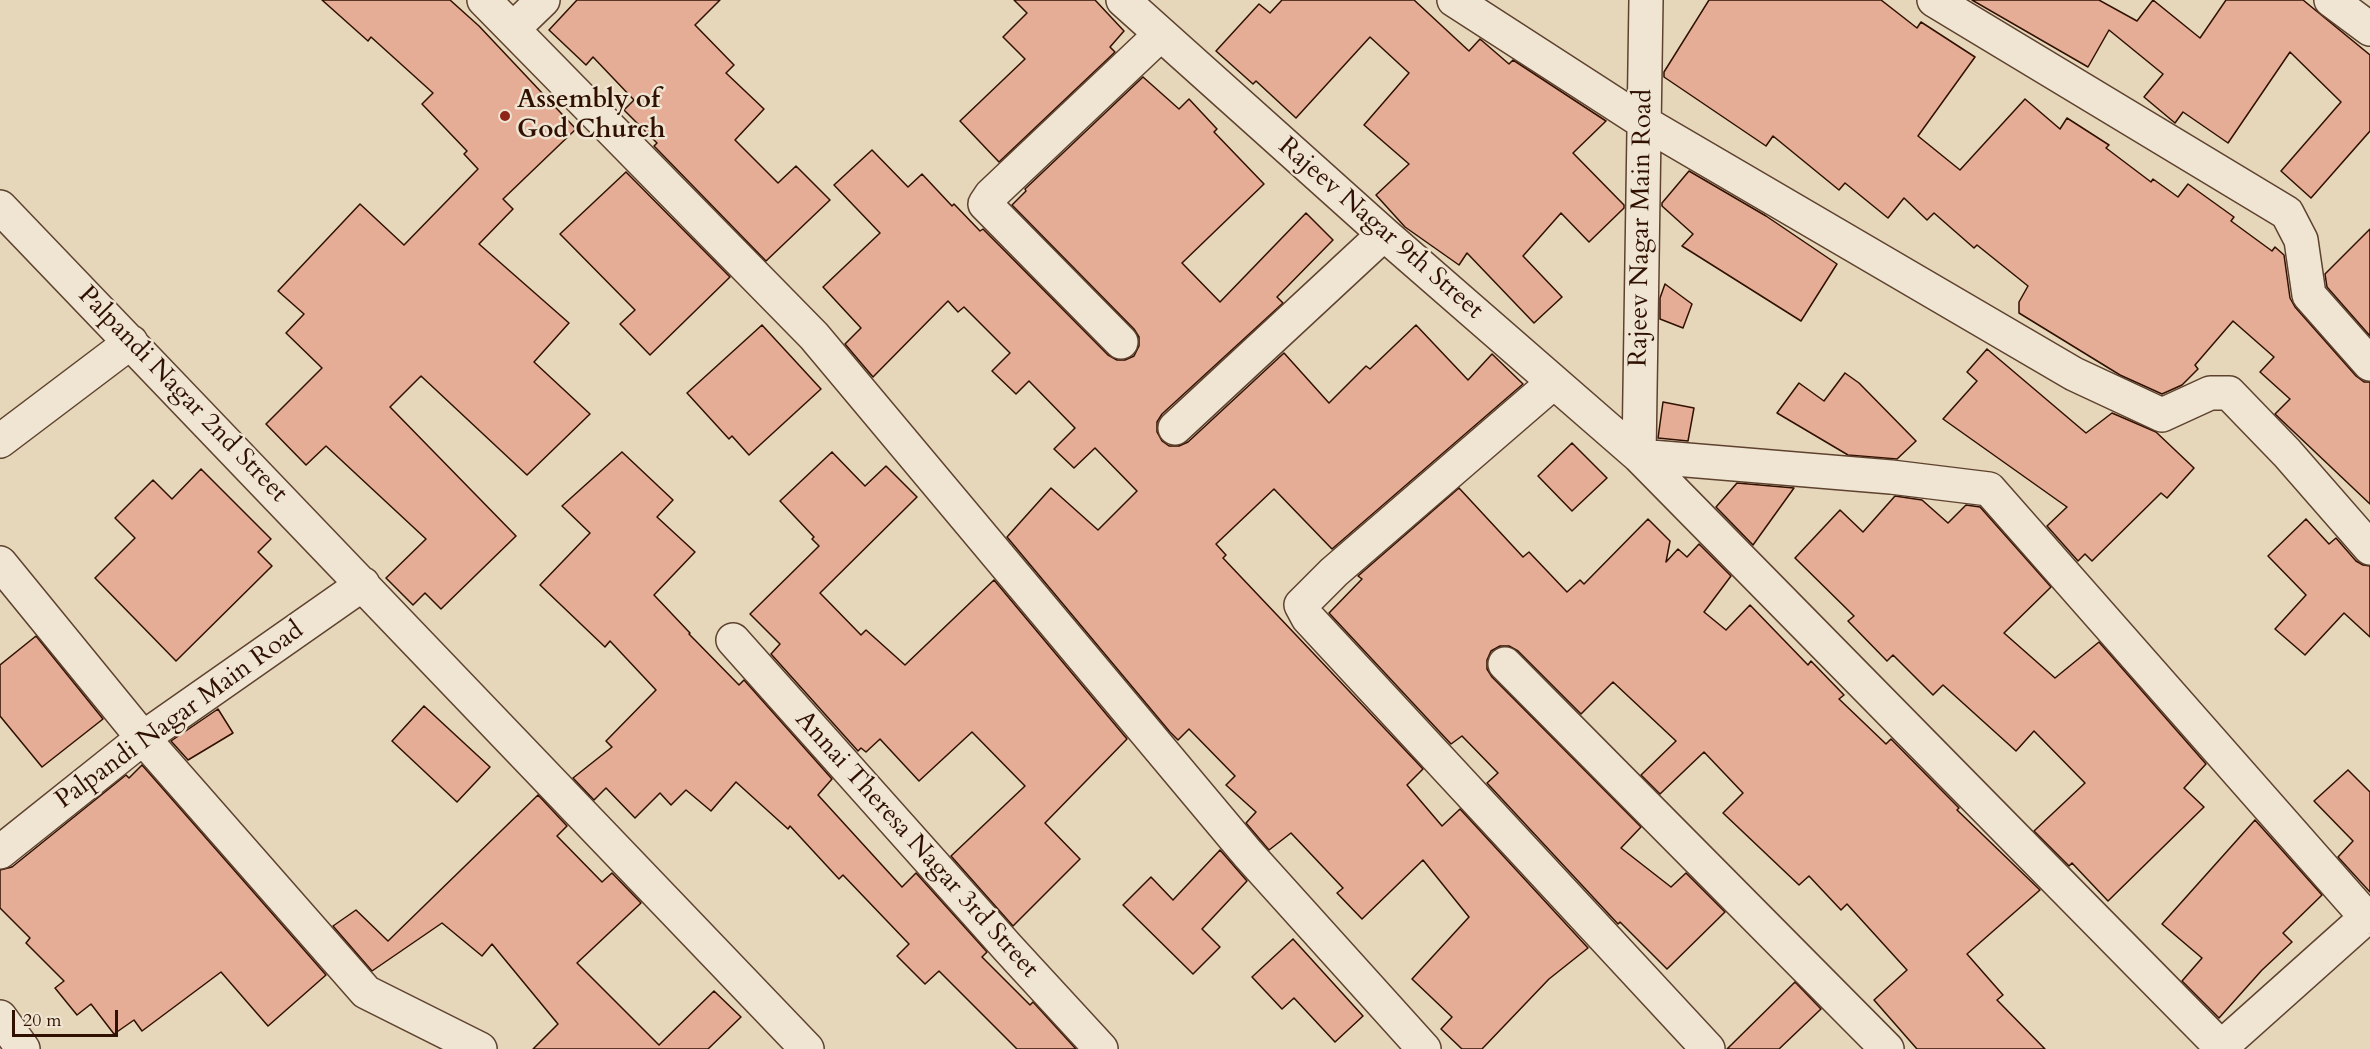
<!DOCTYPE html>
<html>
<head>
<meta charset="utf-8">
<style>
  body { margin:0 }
  #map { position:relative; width:2370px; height:1049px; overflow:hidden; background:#e7d7ba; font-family:Cardo,serif }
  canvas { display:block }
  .scale { position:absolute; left:12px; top:1010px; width:106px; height:27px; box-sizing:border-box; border:3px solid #301101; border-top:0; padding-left:8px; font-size:18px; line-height:21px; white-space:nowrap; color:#301101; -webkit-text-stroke:4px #efe5d2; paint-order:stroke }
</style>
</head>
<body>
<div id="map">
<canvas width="2370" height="1049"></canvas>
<div class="scale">20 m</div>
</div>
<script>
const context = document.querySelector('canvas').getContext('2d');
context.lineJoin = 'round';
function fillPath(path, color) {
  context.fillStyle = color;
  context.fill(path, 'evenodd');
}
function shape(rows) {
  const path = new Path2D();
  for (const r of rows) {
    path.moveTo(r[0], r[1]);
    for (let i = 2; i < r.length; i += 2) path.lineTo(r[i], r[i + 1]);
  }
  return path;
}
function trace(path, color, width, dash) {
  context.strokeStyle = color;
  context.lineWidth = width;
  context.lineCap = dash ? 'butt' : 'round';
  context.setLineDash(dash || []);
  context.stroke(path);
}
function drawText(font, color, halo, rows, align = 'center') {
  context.font = font + ' Cardo,serif';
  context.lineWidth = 5;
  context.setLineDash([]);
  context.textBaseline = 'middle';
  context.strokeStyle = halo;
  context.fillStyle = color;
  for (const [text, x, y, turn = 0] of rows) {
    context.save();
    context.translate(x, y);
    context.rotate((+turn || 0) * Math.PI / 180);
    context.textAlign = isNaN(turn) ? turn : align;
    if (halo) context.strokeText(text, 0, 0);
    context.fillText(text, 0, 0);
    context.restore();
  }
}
const building = shape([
  [322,0,450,0,479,26,576,129,503,199,513,209,479,244,569,323,534,362,590,414,527,475,421,376,390,407,516,536,441,609,425,593,413,605,386,578,426,539,326,446,306,465,266,424,322,368,286,333,304,314,278,291,360,204,404,245,478,169,464,154,467,151,422,104,433,93,371,37,368,41,322,0],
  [577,0,720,0,695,25,734,65,726,73,764,109,735,140,778,183,796,166,830,200,766,261,654,146,657,143,624,110,634,100,593,57,586,65,549,30,577,0],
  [1014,0,1095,0,1124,31,1110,47,1115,52,999,162,960,121,1025,59,1003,37,1027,13,1014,0],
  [1282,0,1414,0,1469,51,1480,39,1509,64,1513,60,1606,121,1573,153,1624,205,1624,208,1589,242,1561,213,1523,256,1562,297,1534,323,1467,253,1459,265,1405,227,1376,195,1409,164,1364,125,1409,73,1370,37,1296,118,1256,81,1253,84,1216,51,1259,4,1270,13,1282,0],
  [1709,0,1881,0,1917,28,1921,22,1975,57,1918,136,1960,170,2025,99,2060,129,2067,118,2109,145,2106,148,2151,182,2153,179,2178,197,2188,184,2234,217,2231,221,2272,251,2275,247,2284,255,2290,298,2295,307,2356,376,2364,382,2370,382,2370,504,2275,414,2290,399,2260,372,2274,357,2233,321,2195,365,2198,369,2182,385,2162,394,2120,375,2019,313,2019,302,2028,286,1977,245,1974,248,1934,213,1927,220,1904,198,1888,218,1845,183,1839,190,1773,136,1766,146,1664,77,1664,72,1709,0],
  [1972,0,2099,0,2137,21,2153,0,2200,38,2226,0,2303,0,2370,55,2370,131,2311,198,2281,171,2341,102,2290,52,2228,143,2183,112,2175,123,2144,97,2163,74,2109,30,2088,67,1972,0],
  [1143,77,1179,109,1189,99,1217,129,1214,132,1264,184,1182,263,1220,302,1306,213,1333,240,1277,297,1283,303,1162,414,1157,422,1157,432,1162,441,1169,446,1179,446,1188,442,1284,353,1329,403,1366,366,1370,369,1416,325,1468,380,1492,354,1523,384,1332,549,1274,489,1216,544,1226,555,1223,558,1423,769,1407,785,1442,826,1460,809,1588,948,1549,979,1482,1049,1462,1049,1441,1029,1452,1017,1412,979,1469,917,1423,860,1362,919,1337,893,1343,888,1291,833,1269,850,1246,823,1256,812,1226,785,1235,776,1189,729,1178,740,1170,732,1007,537,1051,488,1098,530,1137,491,1095,448,1074,468,1054,449,1075,428,1029,381,1016,394,992,371,1010,353,964,307,958,312,948,301,873,377,845,344,861,328,823,287,880,233,834,185,872,150,908,187,922,174,952,206,954,204,980,231,983,229,1108,355,1117,360,1125,360,1134,356,1139,346,1139,337,1134,329,1012,205,1026,191,1025,189,1143,77],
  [1689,171,1766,216,1837,264,1801,321,1682,246,1693,234,1662,206,1662,203,1689,171],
  [626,172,730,277,650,355,620,324,635,310,560,234,626,172],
  [2370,229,2370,336,2327,287,2325,274,2370,229],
  [1665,284,1692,304,1683,328,1660,319,1660,298,1665,284],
  [762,325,821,389,749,455,732,436,729,439,687,393,762,325],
  [1987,349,2086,433,2112,413,2156,432,2194,468,2167,498,2161,493,2092,561,2085,554,2078,561,2047,526,2067,507,1943,419,1977,381,1967,372,1987,349],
  [1845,373,1859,383,1916,441,1897,459,1848,455,1777,413,1799,383,1824,401,1845,373],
  [1663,402,1694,408,1688,441,1658,438,1663,402],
  [1572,443,1607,478,1572,511,1538,476,1572,443],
  [622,452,673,500,657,517,695,552,654,595,690,633,689,634,739,685,744,680,832,779,818,795,902,887,916,873,987,952,982,957,1030,1005,1033,1002,1076,1049,1017,1049,939,971,925,984,897,956,909,944,843,875,839,879,790,826,788,829,736,782,711,811,686,790,671,805,660,793,635,818,606,788,594,800,573,778,612,747,606,741,656,690,610,641,605,647,540,585,590,533,562,506,622,452],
  [832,452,865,486,886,466,917,497,820,593,861,635,866,630,905,665,994,580,1127,739,1045,823,1080,859,1013,926,951,856,1025,786,972,732,919,781,880,739,866,752,861,748,858,751,771,654,780,644,750,614,819,546,812,539,814,537,780,501,832,452],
  [201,469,271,539,258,552,272,566,176,661,95,578,135,538,115,518,153,480,172,499,201,469],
  [1737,483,1794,488,1753,545,1716,507,1737,483],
  [1459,488,1523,557,1529,552,1567,592,1580,580,1584,584,1648,519,1670,541,1666,562,1678,549,1687,557,1699,544,1731,576,1704,612,1726,630,1750,605,1808,665,1811,661,1844,695,1839,699,1886,744,1891,739,1959,808,1957,810,2040,890,1967,954,2003,995,1997,1000,2045,1049,1917,1049,1874,1000,1907,970,1847,904,1841,910,1809,876,1799,885,1723,813,1743,793,1704,752,1660,794,1641,775,1676,741,1613,682,1581,714,1518,651,1509,646,1500,646,1491,651,1487,660,1487,669,1492,677,1641,827,1621,848,1671,887,1686,873,1725,912,1667,969,1620,922,1618,924,1487,783,1498,773,1462,736,1451,744,1329,613,1362,579,1358,576,1459,488],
  [1895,496,1922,500,1948,523,1966,505,1980,507,2051,587,2004,633,2055,678,2099,642,2206,764,2184,788,2204,807,2108,901,2072,863,2069,866,2034,831,2085,783,2034,731,2016,751,1943,685,1933,695,1893,655,1887,661,1848,621,1854,616,1795,558,1840,510,1863,532,1895,496],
  [2306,519,2329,544,2336,538,2356,561,2363,565,2370,566,2370,637,2344,613,2305,655,2275,629,2306,595,2268,556,2306,519],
  [36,636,103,719,42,767,0,716,0,665,36,636],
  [424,706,490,767,457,802,392,741,424,706],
  [218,709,233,733,188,760,171,741,218,709],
  [142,765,326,975,268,1026,221,972,142,1031,134,1020,114,1034,91,1004,77,1015,55,988,64,981,26,943,30,938,0,908,0,870,12,867,126,775,129,778,142,765],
  [2348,770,2370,792,2370,892,2338,857,2353,841,2314,801,2348,770],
  [538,795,567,826,557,836,602,882,612,873,641,903,577,963,659,1045,714,991,741,1017,708,1049,533,1049,558,1024,492,944,482,956,442,923,372,971,333,926,356,910,388,941,538,795],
  [2255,820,2322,895,2283,933,2292,942,2262,970,2219,1018,2182,981,2202,958,2162,924,2255,820],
  [1220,850,1247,881,1202,929,1220,947,1193,974,1123,905,1151,877,1173,900,1220,850],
  [1293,939,1363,1016,1335,1042,1294,998,1282,1009,1252,977,1293,939],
  [1795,982,1821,1009,1779,1049,1727,1049,1795,982]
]);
const minor = shape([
  [484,0,814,336,1248,854,1424,1049],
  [1123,0,1384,234,1639,456,2221,1047],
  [1454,0,1643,122,2074,374,2162,415,2210,393,2229,393,2287,453,2370,548],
  [1934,0,2287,213,2301,240,2309,295,2370,364],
  [2331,0,2370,29],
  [513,29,543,0],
  [0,207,807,1049],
  [1121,342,985,204,991,195,1161,34],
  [1554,382,1334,572,1301,605,1308,618,1708,1049],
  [1175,428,1384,234],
  [0,441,131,342],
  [1639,456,1891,477,1989,489,2366,917],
  [1639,456,1646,0],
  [0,563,143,738,366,992,480,1049],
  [733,640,1008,948,1101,1049],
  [1505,664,1887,1049],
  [0,852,143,738,363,584],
  [0,1017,23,1049],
  [2219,1049,2370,914]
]);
const markers = [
  [505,116,6,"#8f2418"]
];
const poiNames = [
  ["Assembly of",517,101],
  ["God Church",517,131]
];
const streetNames = [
  ["Rajeev Nagar Main Road",1642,228,-89],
  ["Rajeev Nagar 9th Street",1380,229,41],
  ["Palpandi Nagar 2nd Street",182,395,46],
  ["Palpandi Nagar Main Road",180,716,-36],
  ["Annai Theresa Nagar 3rd Street",916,845,48]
];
fillPath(building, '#e6ad96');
trace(building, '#301101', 1.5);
trace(minor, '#5e422f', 36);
trace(minor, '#efe5d2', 33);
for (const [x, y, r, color] of markers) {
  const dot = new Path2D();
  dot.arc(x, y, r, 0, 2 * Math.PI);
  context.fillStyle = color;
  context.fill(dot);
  trace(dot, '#efe5d2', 2);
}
drawText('bold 26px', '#301101', '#efe5d2', poiNames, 'left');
drawText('26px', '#301101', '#efe5d2', streetNames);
</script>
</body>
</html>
